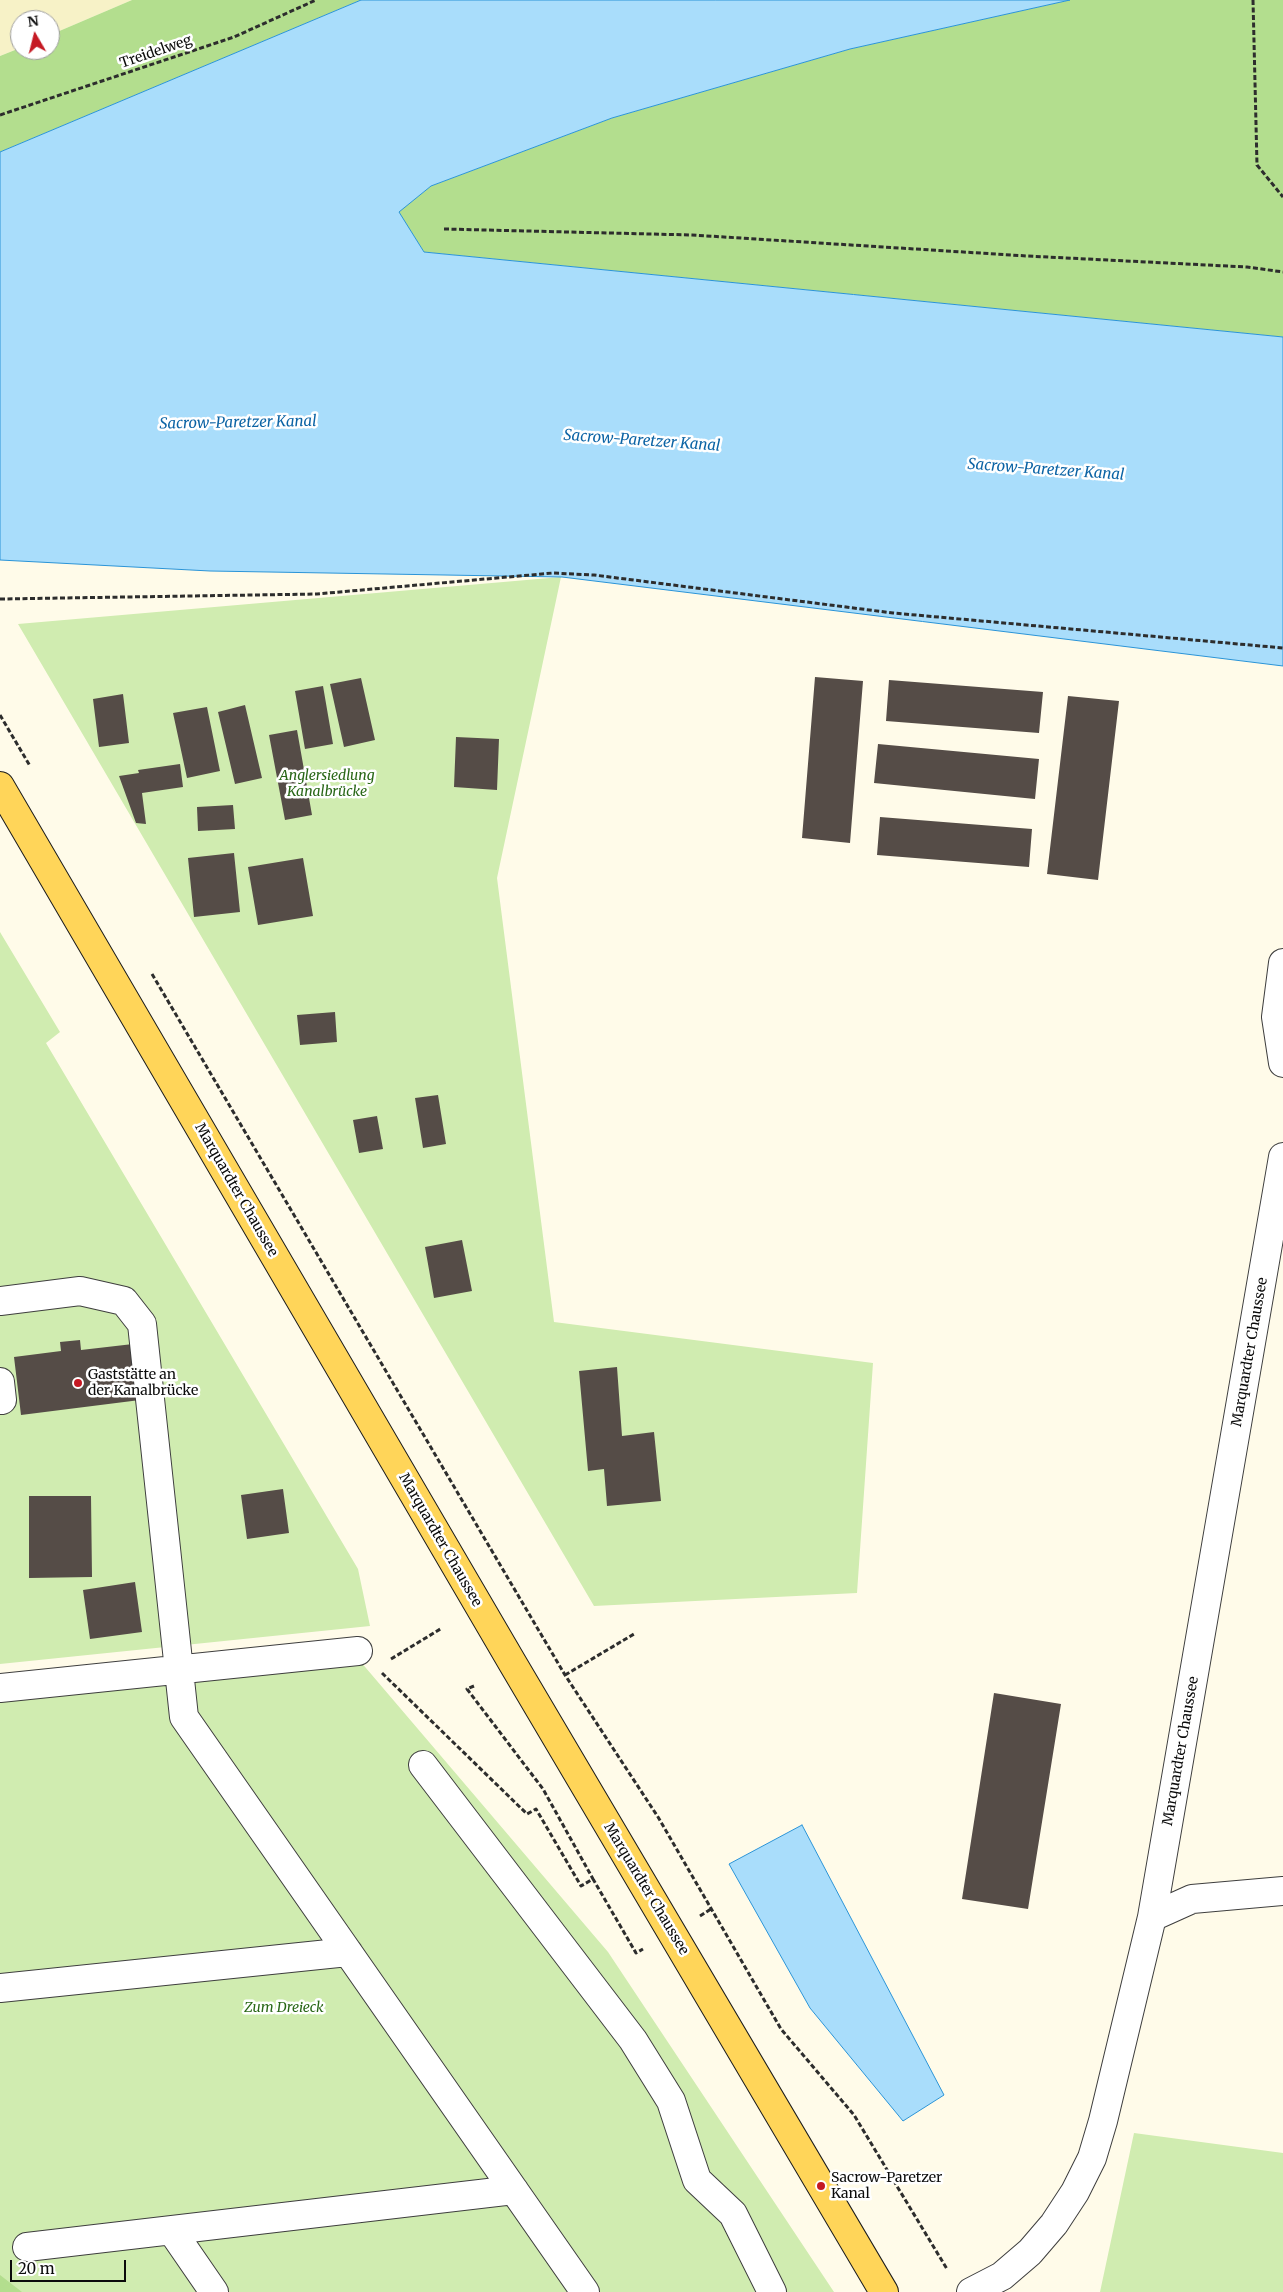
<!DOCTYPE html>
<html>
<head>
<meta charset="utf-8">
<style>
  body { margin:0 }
  #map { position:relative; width:1283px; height:2292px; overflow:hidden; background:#fffbe9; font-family:Merriweather,serif }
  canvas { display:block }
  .north { position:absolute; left:10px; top:10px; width:50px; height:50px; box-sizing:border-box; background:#fff; border:1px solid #9d9d9d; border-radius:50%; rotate:352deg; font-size:14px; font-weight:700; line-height:20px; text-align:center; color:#0b0b0b }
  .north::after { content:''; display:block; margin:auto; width:18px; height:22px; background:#c51923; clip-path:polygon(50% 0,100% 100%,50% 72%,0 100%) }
  .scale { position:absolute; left:10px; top:2260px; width:116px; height:22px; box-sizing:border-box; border:2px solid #0b0b0b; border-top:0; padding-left:6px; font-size:15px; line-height:18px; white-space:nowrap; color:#0b0b0b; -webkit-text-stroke:4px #fff; paint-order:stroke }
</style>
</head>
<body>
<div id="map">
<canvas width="1283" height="2292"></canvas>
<div class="north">N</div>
<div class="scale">20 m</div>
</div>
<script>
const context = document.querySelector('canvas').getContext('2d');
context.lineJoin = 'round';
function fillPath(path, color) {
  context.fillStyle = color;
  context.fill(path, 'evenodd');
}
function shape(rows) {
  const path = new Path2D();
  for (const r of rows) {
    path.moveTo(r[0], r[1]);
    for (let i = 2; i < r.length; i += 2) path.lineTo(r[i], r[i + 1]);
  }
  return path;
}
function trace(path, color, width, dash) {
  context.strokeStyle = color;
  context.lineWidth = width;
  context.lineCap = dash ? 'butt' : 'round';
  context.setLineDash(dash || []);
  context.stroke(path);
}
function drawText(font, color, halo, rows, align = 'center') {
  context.font = font + ' Merriweather,serif';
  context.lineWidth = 5;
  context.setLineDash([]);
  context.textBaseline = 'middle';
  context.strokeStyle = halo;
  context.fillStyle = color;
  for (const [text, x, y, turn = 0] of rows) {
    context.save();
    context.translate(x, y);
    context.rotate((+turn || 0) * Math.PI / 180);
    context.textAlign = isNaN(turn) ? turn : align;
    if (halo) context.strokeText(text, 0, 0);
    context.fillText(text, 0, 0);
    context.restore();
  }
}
const farmland = shape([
  [0,0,132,0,50,35,50,20,20,20,20,48,0,56]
]);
const green = shape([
  [561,577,497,878,554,1322,873,1363,857,1593,594,1606,18,624],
  [0,932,60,1032,46,1043,358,1569,370,1626,0,1664],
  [360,1661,608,1952,834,2292,21,2292,0,2277,0,1697],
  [1134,2133,1283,2153,1283,2292,1100,2292]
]);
const forest = shape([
  [132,0,361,0,0,152,0,56,20,48,20,50,50,50,50,35],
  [1070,0,1283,0,1283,337,424,252,398,212,431,186,612,118,850,49],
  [0,2275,22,2292,0,2292]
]);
const water = shape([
  [361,0,1070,0,850,49,612,118,431,186,399,212,424,252,1283,337,1283,666,562,577,210,571,0,560,0,152,361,0],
  [802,1825,944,2095,903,2121,810,2008,729,1864,802,1825]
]);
const building = shape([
  [815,677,863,681,850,843,802,838],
  [361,678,375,740,344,747,330,684],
  [889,680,1043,692,1039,733,886,721],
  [323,686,333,744,305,749,295,691],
  [123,694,129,743,99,747,93,699],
  [1068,696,1119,701,1098,880,1047,874],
  [245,705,262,778,235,784,218,712],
  [207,707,220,771,187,778,173,713],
  [297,730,312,815,285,820,269,735],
  [456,737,499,739,497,790,454,787],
  [878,744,1039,759,1035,799,874,783],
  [180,764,183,787,142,793,146,824,136,823,119,776,139,773,138,770],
  [233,805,235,829,198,831,197,807],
  [880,817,1032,829,1029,867,877,855],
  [234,853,240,912,194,917,188,858],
  [303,858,313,916,258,925,248,867],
  [335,1012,337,1042,300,1045,297,1015],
  [438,1095,446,1144,423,1148,415,1098],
  [377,1116,383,1149,359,1153,353,1120],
  [462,1240,472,1291,434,1298,425,1247],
  [80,1340,81,1350,133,1344,140,1400,21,1415,14,1357,61,1351,60,1342],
  [617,1367,622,1436,654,1432,661,1501,607,1506,604,1469,588,1471,579,1371],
  [283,1489,289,1533,247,1539,241,1495],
  [29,1496,91,1496,92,1577,29,1578],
  [135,1582,142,1632,90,1639,83,1590],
  [994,1693,1061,1704,1028,1909,962,1899]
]);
const path = shape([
  [1253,0,1257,165,1283,197],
  [0,115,234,37,316,0],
  [444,229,692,235,1027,256,1247,267,1283,272],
  [0,599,317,594,553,573,594,575,893,613,1283,648],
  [0,715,30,766],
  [152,974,565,1675,658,1817,781,2029,854,2115,947,2269],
  [391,1659,442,1628],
  [382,1673,527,1814,536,1809,581,1886,593,1879,636,1953,643,1949],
  [565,1675,634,1634],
  [474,1686,467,1689,543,1789,593,1879],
  [700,1916,711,1909]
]);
const minor = shape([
  [1283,963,1276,1017,1283,1063],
  [0,1301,80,1291,124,1301,142,1324,184,1717,585,2292],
  [0,1382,2,1400],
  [0,1688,358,1651],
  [423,1765,633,2040,671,2101,697,2180,733,2214,772,2292],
  [1152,1917,1192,1899,1283,1891],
  [0,1988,348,1952],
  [172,2231,214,2292],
  [27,2247,514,2190],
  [971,2292,1002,2276,1030,2252,1054,2224,1075,2192,1092,2158,1103,2121,1152,1917,1283,1157]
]);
const major = shape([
  [0,786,513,1664,884,2292]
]);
const markers = [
  [78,1383,5,"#c51923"],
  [821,2186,5,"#c51923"]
];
const streetNames = [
  ["Treidelweg",156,52,-19],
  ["Marquardter Chaussee",236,1190,60],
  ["Marquardter Chaussee",1250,1352,-80],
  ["Marquardter Chaussee",440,1540,60],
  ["Marquardter Chaussee",1181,1751,-80],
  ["Marquardter Chaussee",646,1889,59]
];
const parkNames = [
  ["Anglersiedlung",327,776],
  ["Kanalbrücke",327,792],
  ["Zum Dreieck",284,2008]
];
const poiNames = [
  ["Gaststätte an",88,1375],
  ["der Kanalbrücke",88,1391],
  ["Sacrow-Paretzer",831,2178],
  ["Kanal",831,2194]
];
const waterNames = [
  ["Sacrow-Paretzer Kanal",238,423,-1],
  ["Sacrow-Paretzer Kanal",642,441,4],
  ["Sacrow-Paretzer Kanal",1046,470,4]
];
fillPath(farmland, '#f7f2c7');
fillPath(green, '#d0ecb0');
fillPath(forest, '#b3de8e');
fillPath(water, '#a9ddfb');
trace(water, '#2b94d7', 1);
fillPath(building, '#554c47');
trace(minor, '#3e3e3e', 30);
trace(major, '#1c1c1c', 30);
trace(path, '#2d2d2d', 3, [5, 2.5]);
trace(minor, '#fff', 28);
trace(major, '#ffd559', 28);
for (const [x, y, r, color] of markers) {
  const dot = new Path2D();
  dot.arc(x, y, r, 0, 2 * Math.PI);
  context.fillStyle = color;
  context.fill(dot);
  trace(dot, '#fff', 2);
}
drawText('14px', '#0b0b0b', '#fff', streetNames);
drawText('italic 14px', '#296717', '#fff', parkNames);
drawText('14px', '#0b0b0b', '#fff', poiNames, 'left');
drawText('italic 15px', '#0c64a5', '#fff', waterNames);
</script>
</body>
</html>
